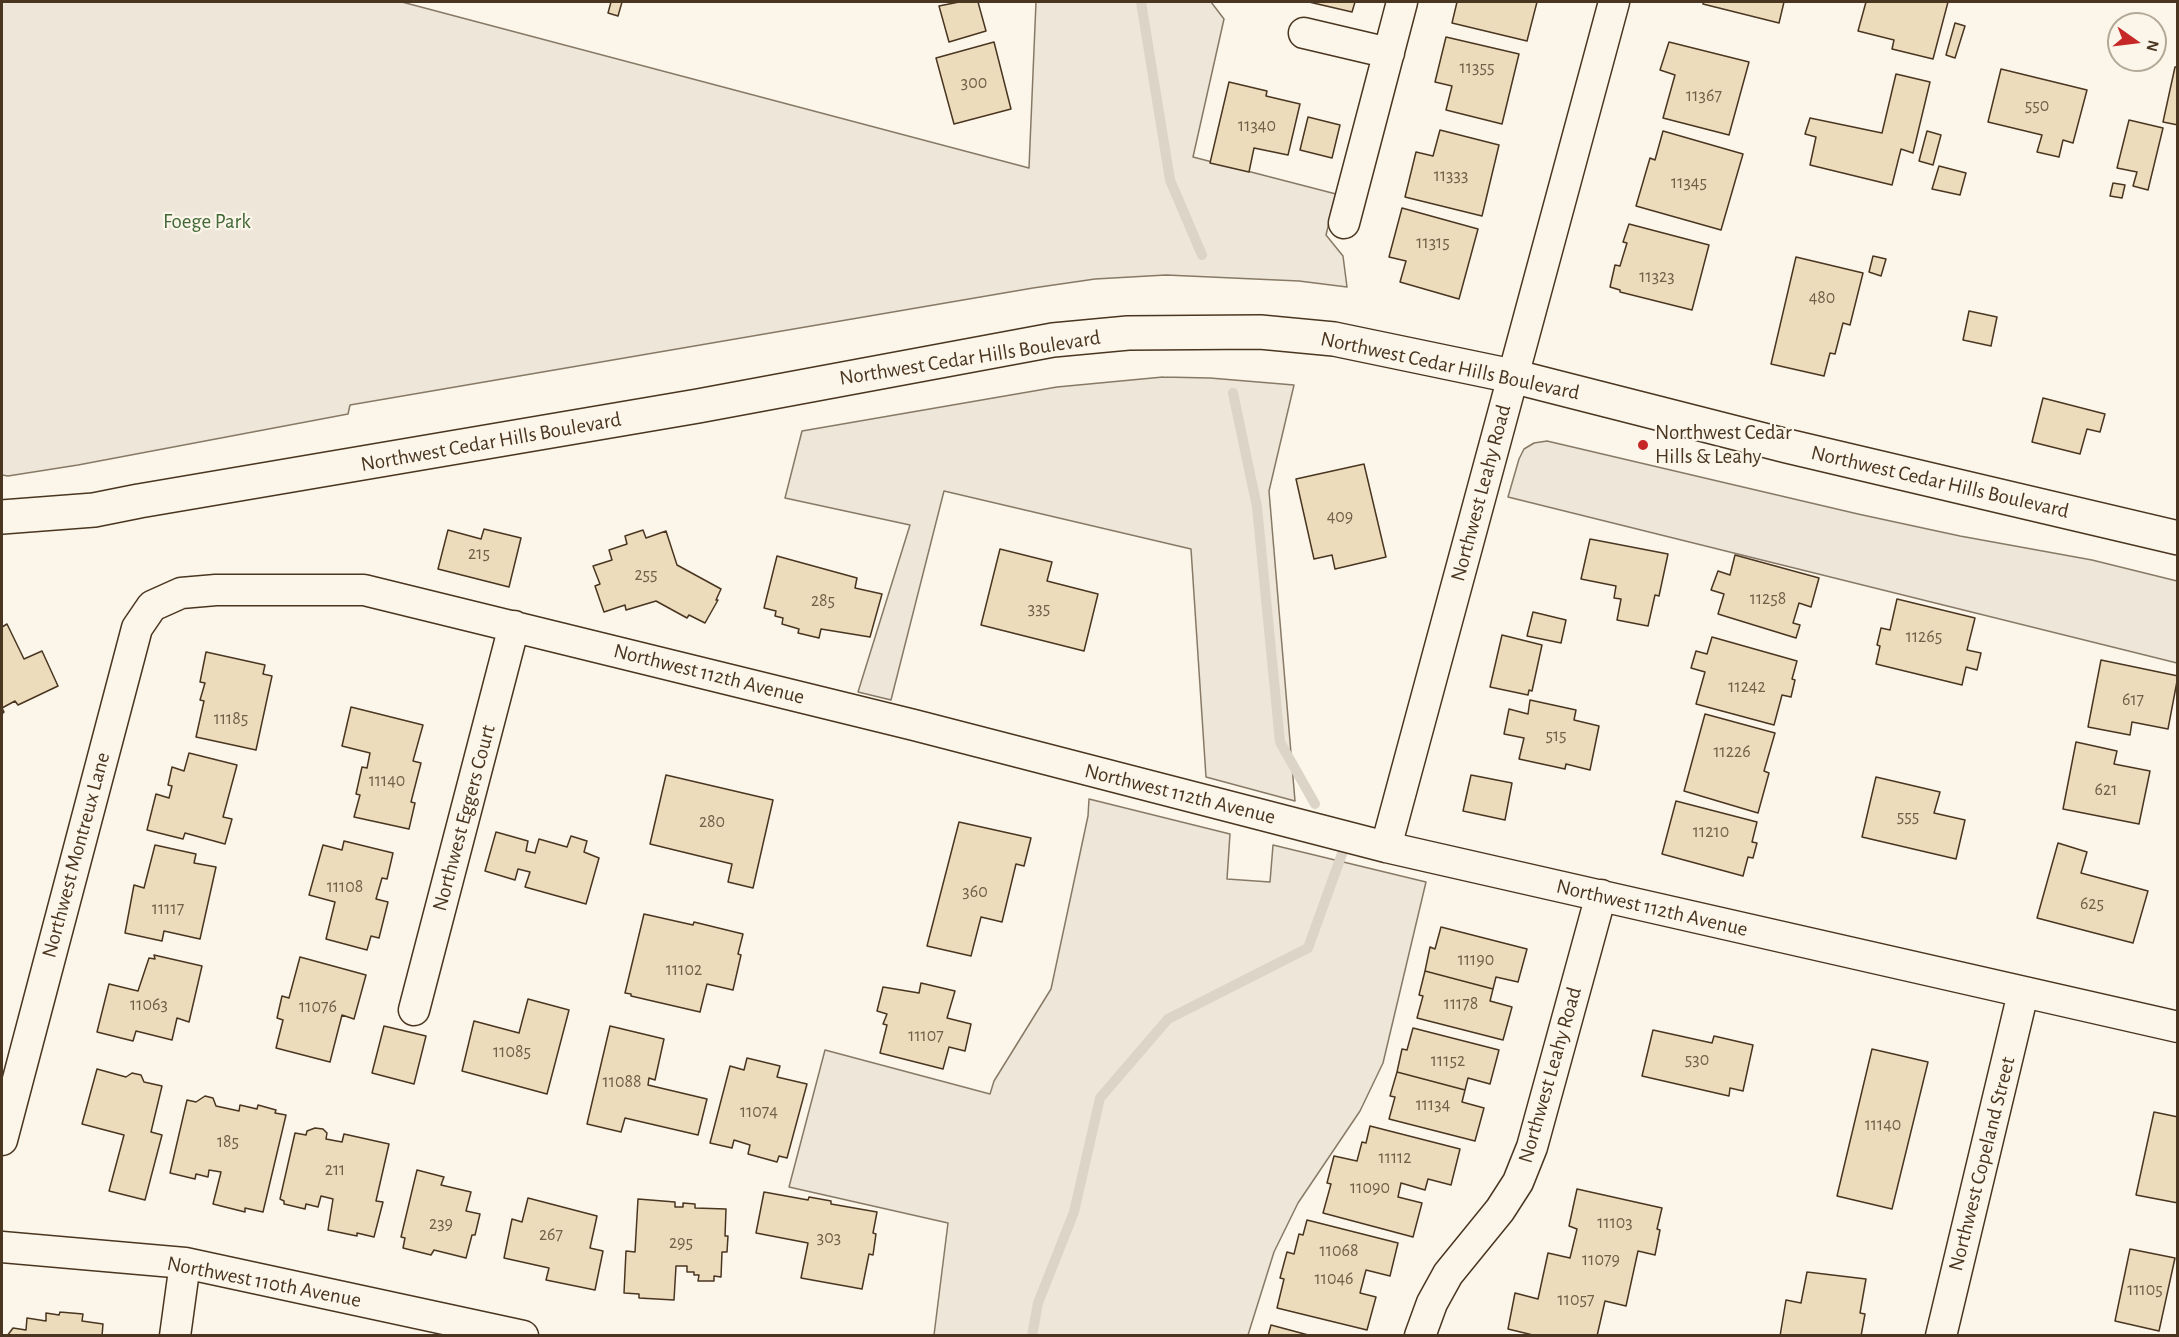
<!DOCTYPE html>
<html>
<head>
<meta charset="utf-8">
<style>
  body { margin:0 }
  #map { position:relative; width:2179px; height:1337px; overflow:hidden; background:#fbf6e9; font-family:"Alegreya Sans",sans-serif }
  canvas { display:block }
  .frame { position:absolute; inset:0; border:3px solid #4a3520; pointer-events:none }
  .north { position:absolute; left:2107px; top:12px; width:60px; height:60px; box-sizing:border-box; background:#fbf6e9; border:2px solid #b4a999; border-radius:50%; rotate:104deg; font-size:16px; font-weight:700; line-height:24px; text-align:center; color:#4a3520 }
  .north::after { content:''; display:block; margin:auto; width:21px; height:27px; background:#c62828; clip-path:polygon(50% 0,100% 100%,50% 72%,0 100%) }
</style>
</head>
<body>
<div id="map">
<canvas width="2179" height="1337"></canvas>
<div class="frame"></div>
<div class="north">N</div>
</div>
<script>
const context = document.querySelector('canvas').getContext('2d');
context.lineJoin = 'round';
function fillPath(path, color) {
  context.fillStyle = color;
  context.fill(path, 'evenodd');
}
function shape(rows) {
  const path = new Path2D();
  for (const r of rows) {
    path.moveTo(r[0], r[1]);
    for (let i = 2; i < r.length; i += 2) path.lineTo(r[i], r[i + 1]);
  }
  return path;
}
function trace(path, color, width, dash) {
  context.strokeStyle = color;
  context.lineWidth = width;
  context.lineCap = dash ? 'butt' : 'round';
  context.setLineDash(dash || []);
  context.stroke(path);
}
function drawText(font, color, halo, rows, align = 'center') {
  context.font = font + ' "Alegreya Sans",sans-serif';
  context.lineWidth = 4.5;
  context.setLineDash([]);
  context.textBaseline = 'middle';
  context.strokeStyle = halo;
  context.fillStyle = color;
  for (const [text, x, y, turn = 0] of rows) {
    context.save();
    context.translate(x, y);
    context.rotate((+turn || 0) * Math.PI / 180);
    context.textAlign = isNaN(turn) ? turn : align;
    if (halo) context.strokeText(text, 0, 0);
    context.fillText(text, 0, 0);
    context.restore();
  }
}
const green = shape([
  [2,2,402,2,1029,168,1036,2,1211,2,1224,19,1193,157,1336,194,1326,235,1343,256,1347,287,1299,281,1166,275,1095,279,1033,288,350,405,348,414,78,465,8,476,2,475,2,2],
  [1163,377,1210,378,1294,385,1269,491,1295,801,1206,777,1191,549,944,491,891,700,858,692,910,525,785,498,802,431,1057,387,1163,377],
  [1547,441,1858,514,1960,536,2092,560,2177,581,2177,663,1508,497,1519,459,1524,449,1534,443,1547,441],
  [1089,799,1230,834,1227,879,1270,882,1273,845,1426,882,1383,1063,1360,1111,1298,1203,1274,1252,1248,1335,934,1335,948,1223,789,1187,825,1050,990,1094,994,1081,1051,989,1088,816,1089,799]
]);
const stream = shape([
  [1141,2,1170,180,1202,255],
  [1233,393,1257,507,1280,742,1315,804],
  [1032,1336,1038,1303,1074,1212,1100,1098,1168,1019,1308,948,1343,851]
]);
const building = shape([
  [611,2,622,2,618,16,608,13,611,2],
  [959,2,978,2,986,31,949,42,939,6,959,2],
  [1309,2,1355,2,1352,12,1309,2],
  [1457,2,1537,2,1527,41,1452,23,1457,2],
  [1703,2,1784,2,1779,23,1703,4,1703,2],
  [1866,2,1948,2,1933,59,1892,49,1894,40,1858,31,1866,2],
  [1955,23,1965,26,1955,58,1946,55,1955,23],
  [1446,37,1519,54,1502,124,1446,110,1452,86,1435,82,1446,37],
  [994,42,1011,109,954,124,936,58,994,42],
  [1669,42,1749,62,1729,135,1663,118,1675,75,1660,70,1669,42],
  [2175,67,2178,67,2178,125,2163,122,2175,67],
  [2001,69,2087,90,2073,143,2063,140,2059,157,2037,152,2042,135,1988,122,2001,69],
  [1896,74,1930,82,1913,153,1901,149,1892,185,1810,165,1816,137,1805,134,1810,118,1882,133,1896,74],
  [1229,82,1267,91,1266,96,1300,104,1288,155,1254,148,1249,172,1210,163,1229,82],
  [1308,117,1340,125,1332,158,1300,150,1308,117],
  [2129,120,2163,128,2148,190,2133,186,2137,172,2117,168,2129,120],
  [1440,130,1499,145,1482,216,1405,197,1416,152,1433,156,1440,130],
  [1663,131,1743,154,1721,230,1636,206,1650,158,1655,160,1663,131],
  [1927,131,1941,135,1933,165,1919,161,1927,131],
  [1939,166,1966,173,1960,195,1932,189,1939,166],
  [2113,183,2125,185,2122,198,2110,196,2113,183],
  [1402,208,1478,229,1459,299,1400,282,1406,261,1389,257,1402,208],
  [1629,224,1709,245,1692,310,1620,292,1620,290,1610,287,1615,265,1620,266,1627,243,1623,242,1629,224],
  [1873,256,1886,259,1881,276,1869,272,1873,256],
  [1796,257,1863,273,1850,325,1843,323,1835,354,1830,353,1824,376,1771,364,1796,257],
  [1969,311,1997,317,1991,346,1963,340,1969,311],
  [2043,398,2105,414,2100,432,2087,429,2080,454,2032,442,2043,398],
  [1364,464,1386,557,1335,569,1332,555,1314,559,1296,479,1364,464],
  [484,529,521,538,509,587,438,569,448,530,481,539,484,529],
  [643,530,646,538,666,531,677,565,721,589,716,600,718,600,705,623,689,615,687,618,656,601,626,610,625,605,604,612,595,586,600,584,593,566,612,560,609,550,627,544,625,536,643,530],
  [1590,539,1668,554,1659,596,1655,595,1648,626,1617,620,1621,599,1614,598,1616,586,1581,579,1590,539],
  [1000,549,1052,562,1047,581,1098,594,1084,651,981,625,1000,549],
  [1735,555,1819,578,1811,607,1799,603,1793,623,1800,625,1796,638,1718,614,1724,594,1711,590,1718,571,1730,575,1735,555],
  [777,556,857,578,855,588,882,594,870,637,821,629,819,638,798,633,799,629,782,624,783,618,775,616,776,611,764,608,777,556],
  [1897,599,1975,618,1967,650,1981,653,1977,670,1966,667,1962,685,1876,664,1880,646,1877,645,1881,628,1890,630,1897,599],
  [1533,612,1566,620,1561,643,1527,636,1533,612],
  [7,624,24,659,42,651,58,686,18,705,15,701,2,708,4,712,2,714,2,627,7,624],
  [1502,635,1542,645,1532,691,1529,690,1528,695,1490,687,1502,635],
  [1712,637,1797,661,1792,679,1795,680,1791,697,1782,695,1774,725,1696,704,1705,672,1691,668,1696,651,1707,654,1712,637],
  [206,652,265,665,263,674,272,676,256,750,196,737,204,701,200,700,205,683,200,682,206,652],
  [2101,660,2178,676,2168,729,2132,722,2130,735,2088,727,2101,660],
  [1530,700,1576,710,1574,720,1599,726,1590,770,1566,764,1565,769,1519,759,1524,738,1504,734,1509,709,1528,714,1530,700],
  [351,707,423,725,413,761,421,763,411,802,415,803,409,829,354,817,360,795,356,794,362,767,367,768,370,753,342,746,351,707],
  [1705,714,1775,733,1764,771,1769,773,1758,813,1684,791,1705,714],
  [2076,742,2117,751,2114,764,2150,771,2139,824,2063,809,2076,742],
  [189,753,237,765,223,817,232,819,225,844,185,833,183,839,147,830,156,794,169,798,172,786,168,785,172,767,184,771,189,753],
  [666,775,773,800,753,888,728,882,732,864,650,844,666,775],
  [1471,775,1512,783,1505,820,1463,811,1471,775],
  [1876,777,1940,792,1934,813,1965,820,1956,859,1862,837,1876,777],
  [1676,801,1757,822,1752,842,1757,843,1753,858,1748,857,1743,876,1662,854,1676,801],
  [959,822,1031,838,1024,866,1016,864,1002,922,981,917,971,956,927,946,959,822],
  [496,832,528,841,526,851,535,853,539,839,567,847,571,836,587,841,584,852,599,858,586,904,525,887,530,872,518,869,515,880,485,871,496,832],
  [344,841,393,853,387,879,382,878,376,899,388,902,379,938,371,936,367,950,326,939,335,902,309,895,323,845,342,850,344,841],
  [2058,843,2087,852,2081,873,2148,891,2133,943,2037,918,2058,843],
  [155,845,196,854,194,863,216,867,200,939,164,931,162,941,125,933,134,885,144,888,155,845],
  [644,914,693,925,694,922,743,934,738,954,741,955,733,990,707,984,700,1012,631,996,631,994,625,993,644,914],
  [1441,927,1527,949,1518,982,1496,977,1493,989,1425,971,1430,947,1435,949,1441,927],
  [154,955,202,966,189,1022,177,1018,172,1040,136,1031,133,1041,97,1032,109,984,138,991,149,958,155,959,154,955],
  [300,957,366,975,354,1019,342,1015,330,1062,276,1048,283,1020,277,1018,282,996,289,998,300,957],
  [1425,971,1493,989,1490,1001,1512,1007,1503,1040,1417,1018,1423,996,1419,995,1425,971],
  [921,983,955,991,947,1018,971,1024,965,1051,949,1047,943,1069,880,1053,887,1025,883,1024,887,1014,877,1011,883,987,919,993,921,983],
  [528,999,569,1010,547,1094,462,1071,474,1021,519,1033,528,999],
  [384,1026,426,1036,414,1084,372,1073,384,1026],
  [610,1026,664,1039,655,1080,649,1078,648,1085,707,1099,698,1135,625,1118,621,1132,587,1124,610,1026],
  [1413,1028,1499,1050,1490,1084,1468,1078,1465,1090,1397,1072,1402,1049,1407,1050,1413,1028],
  [1653,1030,1712,1043,1714,1036,1753,1045,1743,1091,1730,1088,1729,1096,1642,1076,1653,1030],
  [1872,1049,1928,1062,1892,1209,1837,1196,1872,1049],
  [747,1058,780,1066,777,1077,807,1084,787,1158,779,1156,777,1162,748,1154,750,1145,734,1140,732,1148,710,1143,730,1066,744,1070,747,1058],
  [97,1069,126,1077,132,1073,141,1075,144,1082,162,1086,151,1132,162,1135,145,1200,109,1191,124,1135,82,1124,97,1069],
  [1397,1072,1465,1090,1462,1102,1484,1108,1475,1141,1389,1119,1395,1097,1390,1096,1397,1072],
  [205,1096,213,1098,216,1106,239,1111,240,1105,257,1109,258,1105,276,1110,275,1113,286,1115,263,1212,245,1208,245,1212,213,1204,221,1172,209,1170,208,1177,196,1174,195,1179,170,1173,187,1100,196,1102,205,1096],
  [2154,1112,2178,1117,2178,1203,2136,1195,2154,1112],
  [1370,1126,1460,1149,1451,1185,1428,1179,1425,1190,1401,1183,1398,1197,1422,1203,1413,1237,1323,1213,1331,1184,1327,1183,1334,1156,1357,1161,1362,1142,1366,1143,1370,1126],
  [315,1128,323,1129,327,1133,326,1139,342,1142,344,1134,389,1144,376,1201,383,1202,374,1237,357,1233,357,1236,328,1230,333,1199,321,1196,318,1207,306,1204,305,1209,284,1204,284,1201,280,1199,295,1133,306,1135,307,1131,315,1128],
  [417,1170,444,1177,441,1185,471,1192,466,1211,480,1214,475,1235,472,1235,466,1258,434,1250,431,1255,403,1248,405,1238,401,1237,417,1170],
  [1577,1189,1662,1208,1657,1229,1660,1230,1655,1255,1638,1251,1626,1306,1605,1301,1597,1336,1537,1336,1508,1329,1515,1293,1538,1299,1548,1253,1570,1258,1577,1229,1569,1226,1577,1189],
  [764,1192,808,1200,809,1197,831,1201,831,1204,877,1212,873,1233,876,1234,873,1255,869,1254,862,1289,801,1278,808,1243,756,1233,764,1192],
  [528,1198,597,1216,590,1248,603,1251,595,1290,546,1280,549,1268,504,1258,512,1219,522,1222,528,1198],
  [638,1199,675,1202,675,1207,683,1207,683,1203,695,1204,695,1208,726,1209,725,1236,728,1236,727,1252,722,1252,721,1277,714,1276,714,1281,698,1281,699,1275,694,1275,694,1272,687,1272,687,1266,676,1266,674,1300,639,1298,639,1294,624,1293,626,1251,635,1252,638,1199],
  [1307,1220,1398,1243,1390,1276,1366,1270,1360,1293,1376,1297,1367,1330,1277,1308,1284,1279,1280,1278,1287,1252,1294,1254,1299,1234,1303,1235,1307,1220],
  [2130,1249,2175,1258,2159,1331,2115,1321,2130,1249],
  [1807,1272,1866,1279,1860,1313,1865,1314,1861,1336,1780,1336,1786,1300,1801,1303,1807,1272],
  [60,1312,83,1314,82,1321,103,1324,102,1336,7,1336,13,1328,26,1330,27,1318,46,1321,46,1313,59,1315,60,1312],
  [1271,1325,1312,1336,1268,1336,1271,1325]
]);
const minor = shape([
  [1304,33,1389,53],
  [1344,223,1402,2],
  [1386,847,1614,2],
  [414,1010,514,626],
  [2,1140,137,628,152,606,181,593,216,590,364,590,914,725,1386,847,2178,1027],
  [2,1247,185,1263,523,1336],
  [175,1336,185,1263],
  [1420,1336,1432,1303,1448,1274,1500,1210,1518,1182,1532,1147,1601,895],
  [1941,1336,2023,993]
]);
const secondary = shape([
  [2,517,94,510,139,501,698,406,1053,340,1128,333,1260,332,1334,339,1512,376,1787,446,2178,538]
]);
const markers = [
  [1643,445,6,"#c62828"]
];
const numberNames = [
  ["11355",1477,68],
  ["300",974,83],
  ["11367",1704,96],
  ["550",2037,106],
  ["11340",1257,126],
  ["11333",1451,176],
  ["11345",1689,183],
  ["11315",1433,243],
  ["11323",1657,277],
  ["480",1822,298],
  ["409",1340,517],
  ["215",479,554],
  ["255",646,575],
  ["11258",1768,599],
  ["285",823,601],
  ["335",1039,609],
  ["11265",1924,637],
  ["11242",1747,687],
  ["617",2133,700],
  ["11185",231,719],
  ["515",1556,736],
  ["11226",1732,752],
  ["11140",387,781],
  ["621",2106,790],
  ["555",1908,817],
  ["280",712,822],
  ["11210",1711,832],
  ["11108",345,887],
  ["360",975,892],
  ["625",2092,904],
  ["11117",168,909],
  ["11190",1476,960],
  ["11102",684,970],
  ["11178",1461,1004],
  ["11063",149,1005],
  ["11076",318,1007],
  ["11107",926,1036],
  ["11085",512,1052],
  ["530",1697,1060],
  ["11152",1448,1061],
  ["11088",622,1082],
  ["11134",1433,1105],
  ["11074",759,1112],
  ["11140",1883,1125],
  ["185",228,1142],
  ["11112",1395,1158],
  ["211",335,1170],
  ["11090",1370,1188],
  ["11103",1615,1223],
  ["239",441,1224],
  ["267",551,1235],
  ["303",829,1238],
  ["295",681,1243],
  ["11068",1339,1251],
  ["11079",1601,1260],
  ["11046",1334,1279],
  ["11105",2145,1290],
  ["11057",1576,1300]
];
const parkNames = [
  ["Foege Park",207,222]
];
const streetNames = [
  ["Northwest Cedar Hills Boulevard",970,358,-9],
  ["Northwest Cedar Hills Boulevard",1450,366,12],
  ["Northwest Cedar Hills Boulevard",491,442,-10],
  ["Northwest Cedar Hills Boulevard",1940,482,13],
  ["Northwest Leahy Road",1481,493,-75],
  ["Northwest 112th Avenue",709,674,14],
  ["Northwest 112th Avenue",1180,794,14],
  ["Northwest Eggers Court",464,818,-75],
  ["Northwest Montreux Lane",76,855,-75],
  ["Northwest 112th Avenue",1652,908,13],
  ["Northwest Leahy Road",1550,1075,-74],
  ["Northwest Copeland Street",1982,1164,-76],
  ["Northwest 110th Avenue",264,1282,11]
];
const poiNames = [
  ["Northwest Cedar",1655,433],
  ["Hills & Leahy",1655,457]
];
fillPath(green, '#ede6d9');
trace(green, '#887966', 1.5);
trace(stream, '#dcd4c6', 10);
fillPath(building, '#ecdcbc');
trace(building, '#4a3520', 1.5);
trace(minor, '#4a3520', 33);
trace(secondary, '#4a3520', 36);
trace(minor, '#fbf6e9', 30);
trace(secondary, '#fbf6e9', 33);
for (const [x, y, r, color] of markers) {
  const dot = new Path2D();
  dot.arc(x, y, r, 0, 2 * Math.PI);
  context.fillStyle = color;
  context.fill(dot);
  trace(dot, '#fbf6e9', 2);
}
drawText('18px', '#725f47', null, numberNames);
drawText('21px', '#436837', '#fbf6e9', parkNames);
drawText('21px', '#4a3520', '#fbf6e9', streetNames);
drawText('21px', '#4a3520', '#fbf6e9', poiNames, 'left');
</script>
</body>
</html>
